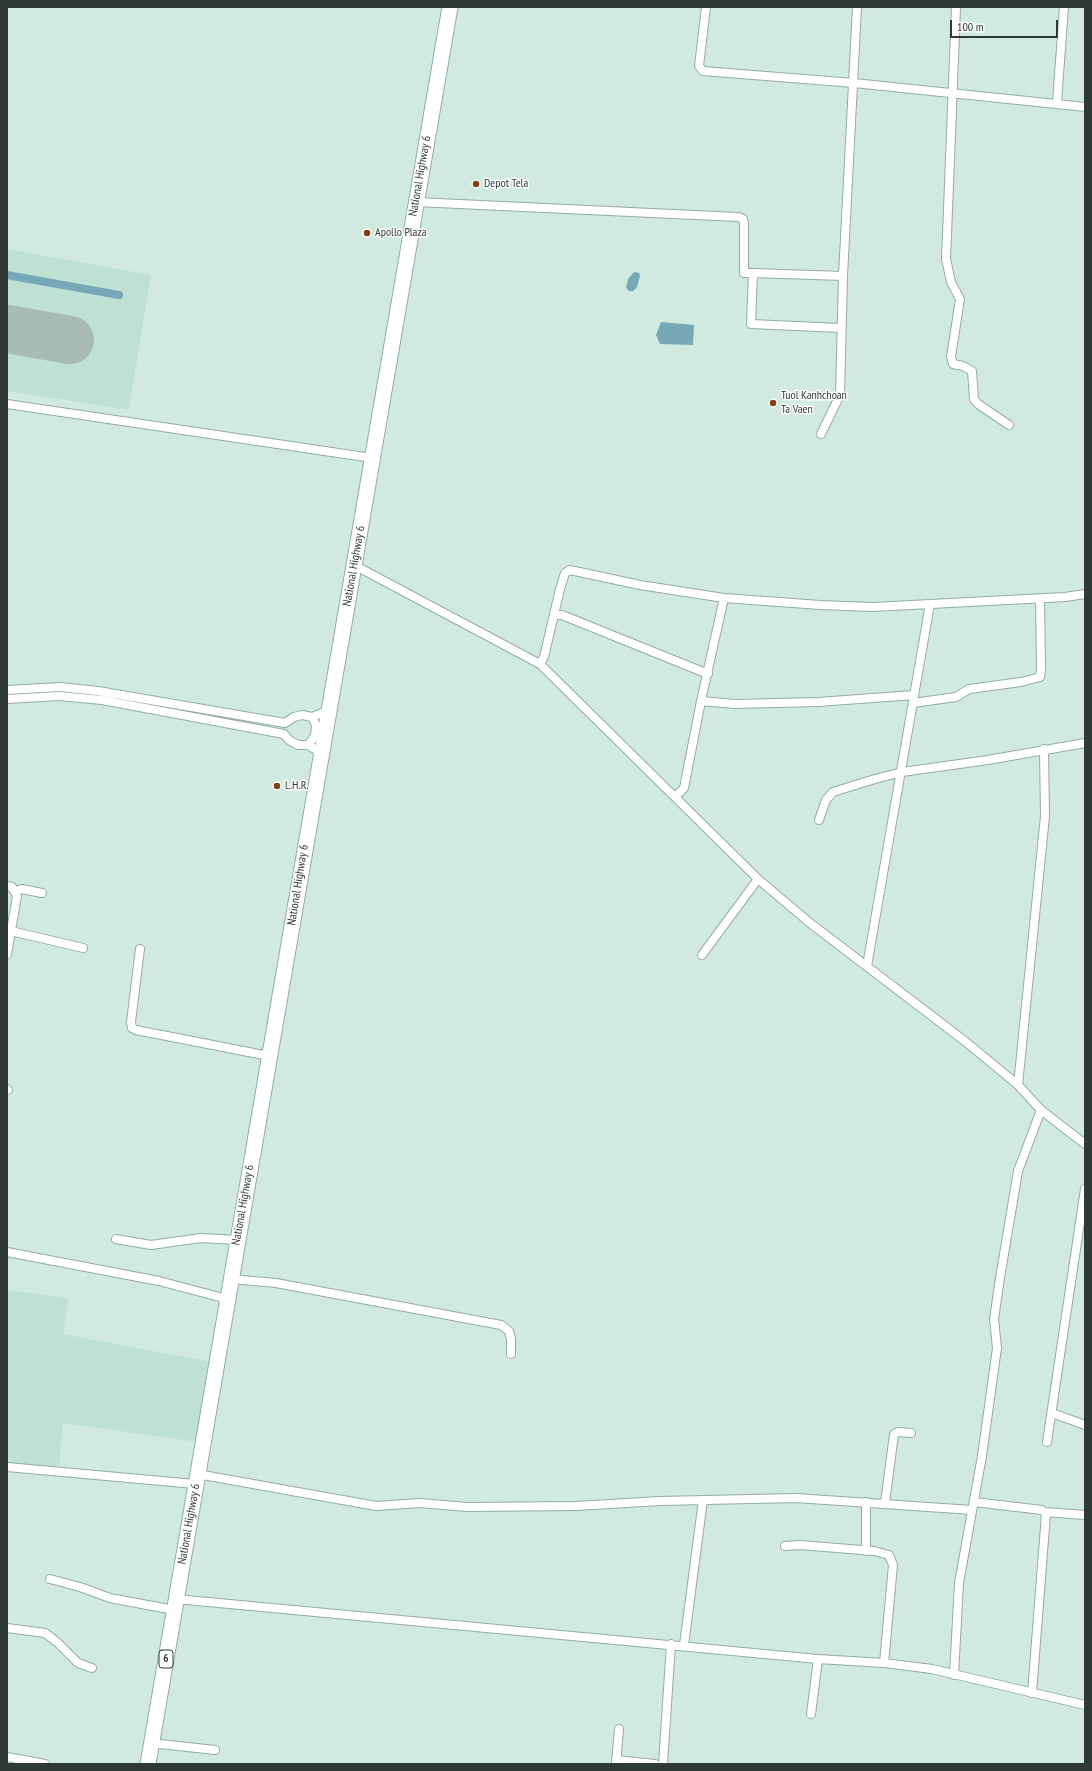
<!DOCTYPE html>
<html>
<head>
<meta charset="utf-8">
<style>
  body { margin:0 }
  #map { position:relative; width:1092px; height:1771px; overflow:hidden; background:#d0eadf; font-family:"PT Sans Narrow",sans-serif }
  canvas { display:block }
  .frame { position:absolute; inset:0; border:8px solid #2f3a35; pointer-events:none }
  .scale { position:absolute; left:950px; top:20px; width:108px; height:18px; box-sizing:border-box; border:2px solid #2f3a35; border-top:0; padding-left:5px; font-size:12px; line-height:14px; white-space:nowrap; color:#2f3a35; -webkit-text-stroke:3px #fff; paint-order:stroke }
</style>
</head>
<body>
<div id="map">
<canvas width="1092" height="1771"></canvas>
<div class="frame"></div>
<div class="scale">100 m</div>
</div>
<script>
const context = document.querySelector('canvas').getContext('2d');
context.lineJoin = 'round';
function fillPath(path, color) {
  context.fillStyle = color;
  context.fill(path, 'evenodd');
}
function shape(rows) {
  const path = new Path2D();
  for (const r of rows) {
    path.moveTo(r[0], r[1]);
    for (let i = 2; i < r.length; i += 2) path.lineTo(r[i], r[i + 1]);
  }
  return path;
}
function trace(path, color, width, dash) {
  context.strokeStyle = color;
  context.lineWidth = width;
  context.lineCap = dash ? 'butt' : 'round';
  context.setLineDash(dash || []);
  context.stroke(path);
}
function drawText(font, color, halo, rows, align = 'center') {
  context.font = font + ' "PT Sans Narrow",sans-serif';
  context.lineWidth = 3;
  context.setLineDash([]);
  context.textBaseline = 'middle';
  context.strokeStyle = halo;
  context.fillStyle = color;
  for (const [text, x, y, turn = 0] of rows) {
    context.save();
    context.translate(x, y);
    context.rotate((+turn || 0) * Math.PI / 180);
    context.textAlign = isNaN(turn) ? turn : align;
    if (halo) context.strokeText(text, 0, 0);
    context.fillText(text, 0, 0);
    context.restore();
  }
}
const built = shape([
  [7,249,151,275,129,410,7,391],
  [7,1290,69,1298,63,1334,211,1362,198,1442,63,1423,59,1467,7,1463]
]);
const water = shape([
  [634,272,639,273,640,276,637,287,633,291,629,291,626,288,628,279],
  [661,322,694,325,693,345,660,344,656,335]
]);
const canal = shape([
  [7,275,119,295]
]);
const runway = shape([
  [7,329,70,340]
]);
const street = shape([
  [706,7,699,66,703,71,854,83,1085,107],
  [956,7,946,259,951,282,960,299,951,357,953,364,963,366,972,371,974,399,978,404,1009,425],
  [1057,102,1064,7],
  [416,202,738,217,743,219,744,223,744,273,753,273,751,324,841,328],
  [753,273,843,276],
  [7,404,372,458],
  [821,434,840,395,843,276,857,7],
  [354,565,540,664,758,879,810,923,966,1042,1018,1085,1041,1110,1085,1144],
  [554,615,562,615,708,674],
  [540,664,544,657,560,589,565,573,570,570,640,585,724,598,820,605,873,607,1065,597,1085,594],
  [7,690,60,687,98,691,285,723,294,717,302,715,312,717,328,711],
  [7,699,59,696,102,700,284,734,289,740,298,745,308,745,320,752],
  [701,701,735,704,818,702,914,695],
  [913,703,956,697,969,689,1021,682,1040,677,1041,669,1040,599],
  [308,745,315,736,316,725,312,717],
  [675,797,684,788,701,701,724,598],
  [819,820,826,800,833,792,875,779,902,772,988,760,1085,743],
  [7,886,12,887,17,896,7,954],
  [16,891,22,889,42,893],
  [11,931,83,948],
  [140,949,131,1022,132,1028,136,1030,269,1056],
  [702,955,758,879],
  [867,966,930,604],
  [1018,1085,1045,816,1044,749],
  [7,1089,8,1090],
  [116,1239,151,1245,201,1238,237,1240],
  [7,1252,159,1281,227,1299],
  [231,1279,276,1283,501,1325,509,1331,511,1339,511,1354],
  [1052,1413,1085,1425],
  [1047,1442,1085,1189],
  [7,1467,195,1484],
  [197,1474,376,1506,420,1503,467,1507,576,1506,660,1501,796,1498,972,1510],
  [866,1502,866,1551],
  [974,1502,1042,1510,1046,1514,1032,1693],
  [885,1503,894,1434,898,1432,911,1433],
  [1045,1512,1085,1515],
  [785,1546,800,1545,874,1551,889,1555,893,1565,884,1663],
  [50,1579,80,1587,110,1598,174,1610],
  [176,1599,818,1659,884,1663,932,1669,1085,1705],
  [7,1628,45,1633,58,1643,78,1663,92,1668],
  [684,1645,703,1500],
  [954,1675,959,1583,982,1456,997,1348,994,1319,1000,1278,1018,1171,1041,1110],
  [811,1714,818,1659],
  [151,1743,215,1750],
  [7,1757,45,1764],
  [616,1760,655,1764],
  [616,1764,619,1729],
  [663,1764,671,1644]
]);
const highway = shape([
  [148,1764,450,7]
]);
const markers = [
  [476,184,4,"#843f16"],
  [367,233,4,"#843f16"],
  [773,403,4,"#843f16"],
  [277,786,4,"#843f16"]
];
const shields = [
  [166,1659,14]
];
const shieldNames = [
  ["6",166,1659]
];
const streetNames = [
  ["National Highway 6",420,176,-80],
  ["National Highway 6",354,566,-80],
  ["National Highway 6",298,885,-81],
  ["National Highway 6",243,1205,-80],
  ["National Highway 6",189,1524,-80]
];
const poiNames = [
  ["Depot Tela",484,184],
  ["Apollo Plaza",375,233],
  ["Tuol Kanhchoan",781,396],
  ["Ta Vaen",781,410],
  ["L.H.R.",285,786]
];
fillPath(built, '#bee1d3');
fillPath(water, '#76a8b6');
trace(canal, '#76a8b6', 8);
trace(runway, '#a7bdb4', 48);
trace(street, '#94ada3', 10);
trace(highway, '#94ada3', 17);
trace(street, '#fff', 8);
trace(highway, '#fff', 15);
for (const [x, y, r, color] of markers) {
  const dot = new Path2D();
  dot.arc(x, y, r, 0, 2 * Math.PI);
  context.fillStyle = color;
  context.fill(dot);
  trace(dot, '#fff', 1.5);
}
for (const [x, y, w] of shields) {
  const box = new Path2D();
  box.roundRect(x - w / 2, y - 9, w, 18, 3);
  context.fillStyle = '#fff';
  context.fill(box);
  trace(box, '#2f3a35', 1);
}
drawText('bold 11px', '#2f3a35', null, shieldNames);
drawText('12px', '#2f3a35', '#fff', streetNames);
drawText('12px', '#2f3a35', '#fff', poiNames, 'left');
</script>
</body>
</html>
